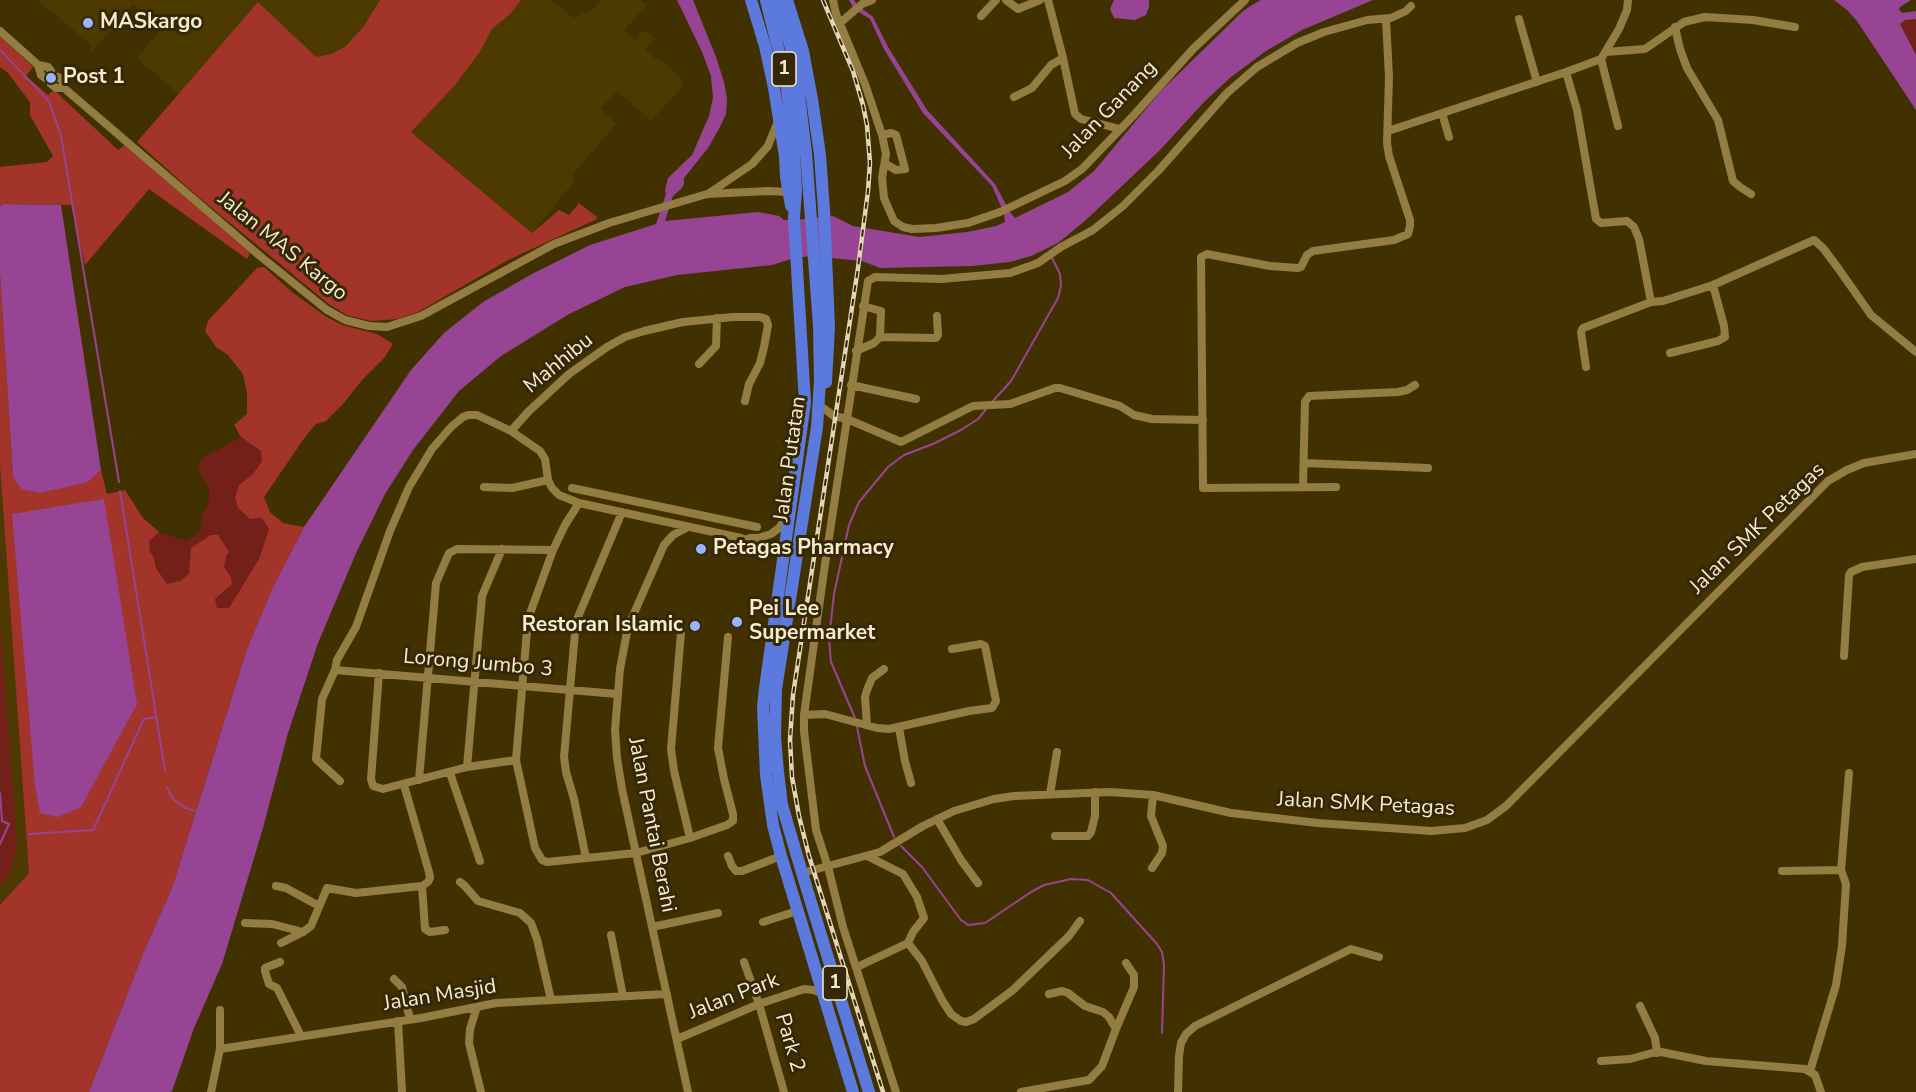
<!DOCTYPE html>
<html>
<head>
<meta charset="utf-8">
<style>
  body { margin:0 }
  canvas { display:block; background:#423100 }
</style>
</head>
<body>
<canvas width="1916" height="1092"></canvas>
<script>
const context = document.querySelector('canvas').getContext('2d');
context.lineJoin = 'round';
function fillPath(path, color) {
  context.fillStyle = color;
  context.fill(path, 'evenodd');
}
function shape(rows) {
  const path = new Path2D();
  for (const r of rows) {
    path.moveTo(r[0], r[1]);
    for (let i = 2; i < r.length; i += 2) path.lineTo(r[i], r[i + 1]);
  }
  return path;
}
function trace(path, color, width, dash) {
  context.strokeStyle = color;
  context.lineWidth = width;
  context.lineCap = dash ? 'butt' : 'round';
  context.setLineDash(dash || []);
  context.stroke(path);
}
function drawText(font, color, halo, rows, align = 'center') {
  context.font = font + ' "Nunito Sans",sans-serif';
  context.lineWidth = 6;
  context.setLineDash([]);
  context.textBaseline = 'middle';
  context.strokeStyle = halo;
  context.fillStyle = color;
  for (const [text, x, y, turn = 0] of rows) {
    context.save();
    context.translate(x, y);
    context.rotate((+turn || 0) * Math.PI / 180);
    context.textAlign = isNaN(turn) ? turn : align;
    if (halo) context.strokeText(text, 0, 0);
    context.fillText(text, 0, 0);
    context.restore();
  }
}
const built = shape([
  [38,0,550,0,574,18,593,9,601,0,640,0,647,5,624,30,635,40,644,30,655,39,645,50,656,59,658,57,684,81,681,88,651,121,617,91,600,109,616,124,572,175,576,179,532,233,418,137,367,191,258,3,180,95,137,58,162,28,133,4,90,53,91,45],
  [0,465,29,873,0,905]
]);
const green = shape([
  [1916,19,1916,55,1900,24,1905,20],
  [241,437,261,451,262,460,253,474,239,485,235,497,238,508,250,519,262,518,269,529,259,559,229,608,217,608,215,599,226,591,231,577,224,567,226,556,229,552,218,536,211,535,191,548,189,574,180,581,167,584,156,567,154,558,150,552,149,541,159,532,187,541,201,531,202,516,209,502,209,487,197,469,203,458],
  [0,621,17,844,15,856,11,869,6,880,0,885]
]);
const forest = shape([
  [380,0,521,0,511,13,492,29,479,53,455,85,411,132,532,233,559,210,569,215,579,203,597,217,597,219,508,260,418,312,398,319,371,321,347,315,330,305,196,195,137,142,258,2,316,57,332,54,346,46,364,26],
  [0,36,33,67,26,76,48,95,54,90,118,150,125,145,250,253,247,259,149,189,85,265,71,205,3,204,0,207,0,167,47,162,53,156,30,115,30,102,8,73,0,67],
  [264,267,292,292,325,316,342,325,377,334,393,344,384,358,362,380,343,404,326,421,316,424,305,437,264,497,270,512,283,523,304,527,272,589,247,649,172,888,142,956,89,1092,0,1092,0,905,29,873,0,465,0,274,13,477,88,482,101,470,107,494,125,490,143,518,159,532,149,541,150,552,154,558,156,568,167,584,180,581,189,574,191,548,211,535,218,535,229,552,226,556,224,567,231,577,232,584,215,599,217,608,229,608,259,559,269,529,262,518,250,519,238,508,235,497,239,485,253,474,262,461,261,451,241,437,234,425,247,414,247,393,243,374,228,355,216,347,205,331,208,321,257,268]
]);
const water = shape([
  [677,0,693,0,716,57,724,82,727,99,726,114,720,127,708,148,684,178,684,184,681,189,673,196,665,221,758,212,779,216,784,220,809,219,833,216,853,226,919,237,967,232,996,226,1005,222,1004,213,992,186,923,113,884,49,870,19,854,9,849,0,854,0,857,5,873,17,888,47,927,110,995,184,1010,212,1015,218,1068,192,1094,171,1161,91,1242,12,1252,5,1261,0,1373,0,1302,30,1266,51,1231,77,1205,101,1160,150,1086,220,1058,243,1031,256,1010,262,972,266,880,268,862,261,810,256,794,258,772,265,677,275,625,287,569,314,501,356,459,391,413,450,385,494,357,551,318,643,288,733,263,828,222,964,194,1028,172,1091,171,1092,89,1092,142,956,172,888,247,649,272,589,304,527,411,370,444,333,483,302,532,274,590,245,656,224,666,194,665,190,668,178,692,155,709,116,713,98,711,76,702,52],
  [1114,0,1149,0,1149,7,1146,15,1135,20,1114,18,1110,9],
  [1834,0,1911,0,1900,7,1899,9,1902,13,1916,11,1916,19,1905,20,1900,24,1916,55,1916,110,1857,21,1847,10],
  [3,204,61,205,101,470,88,482,40,493,21,489,13,477,0,274,0,207],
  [104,499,137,704,81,807,58,817,40,813,35,786,12,514]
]);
const stream = shape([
  [0,50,49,101,61,136,119,482],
  [993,401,1011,381,1058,298,1061,286,1060,274,1052,258],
  [120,491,165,771],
  [855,718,831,662,829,639,834,594,849,525,859,502,888,467,904,455,933,444,961,430,978,419,987,408],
  [857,727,865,766,894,837],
  [167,787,173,799,185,808,196,811],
  [0,793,2,821,9,824,0,844],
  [29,834,93,830,144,719,157,717],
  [901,846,922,867,961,920,968,925,985,923,1031,892,1044,885,1071,879,1088,880,1111,893,1157,944,1162,952,1164,965,1162,1033]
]);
const minor = shape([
  [833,0,836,14,865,84,882,135,886,154,882,178,884,198,894,221,903,227,912,229,936,228,968,223,1000,212,1065,181,1082,169,1133,116,1193,49,1245,0],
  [1006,0,1018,9,1040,0],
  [1048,0,1063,58,1075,114,1081,119,1120,129],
  [981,16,996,0],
  [1519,19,1537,82],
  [840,23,862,4,872,0],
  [1675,27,1680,49,1687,68,1718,120,1733,181,1740,187,1751,194],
  [0,31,38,65,48,67,51,71],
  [1606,52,1645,49,1684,22,1705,17,1753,20,1795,27],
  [1601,59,1618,126],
  [38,65,41,75,45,78],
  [1566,72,1577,110,1596,219,1601,223,1627,221,1634,227,1639,239,1651,302],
  [58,77,62,80,64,88,260,256,327,310,345,320,369,326,387,327,421,316,554,244,609,223,707,194,769,191,787,192],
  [51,84,56,88,64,88],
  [1014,97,1032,88,1051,65,1063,58],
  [1442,113,1449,137],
  [1388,131,1566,72,1601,59,1619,29,1627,10,1628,0],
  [882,135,891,133,896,135,905,169,896,170,886,164],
  [708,194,752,164,768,146,778,121],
  [863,306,881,311,880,337],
  [856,351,874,343,880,337,936,338,938,335,937,316],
  [1670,353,1718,341,1725,337,1724,326,1713,285],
  [699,364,716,346,717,318],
  [1586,367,1581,332,1583,328,1651,302,1663,301,1713,285,1814,240,1823,248,1838,268,1871,315,1916,352],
  [851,385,916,399],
  [745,401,749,384,760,363,764,347,768,325,766,319,760,317,733,317,683,322,644,331,625,337,607,347,569,374,529,411,511,431,540,451,545,459,548,480,552,488,559,495,579,503,741,538,784,551],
  [823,408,834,416,847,419,901,442,973,406,1010,404,1055,388,1060,388,1120,406,1134,415,1152,419,1203,420],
  [1304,463,1428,468],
  [1303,486,1305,402,1309,396,1398,392,1407,390,1415,385],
  [484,487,512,488,548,480],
  [1336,487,1203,488,1201,257,1207,254,1270,266,1298,268,1301,267,1307,255,1313,251,1394,240,1408,234,1410,226,1410,220,1389,156,1387,143,1389,77,1386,19],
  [572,488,757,527],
  [579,503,565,525,553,550,528,619,516,760,535,848,542,860,547,862,636,853,690,838,727,825,733,821,733,814,724,779,718,748,728,637],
  [688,527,673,535,664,545,628,627,620,669,615,730,617,758,622,789,688,1092],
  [750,538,758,538,771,534,779,528,788,515],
  [681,633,671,749,674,771,690,838],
  [1844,656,1849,575,1851,572,1862,567,1916,559],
  [335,670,617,694],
  [379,673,371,779,373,786,383,789,467,767,516,760],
  [804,715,825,714,877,728,889,729,969,711,992,708,996,701,985,646,981,644,952,649],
  [867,725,865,697,867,690,872,678,884,669],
  [899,728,905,761,911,783],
  [467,767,482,596,502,549],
  [450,773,480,861],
  [419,780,436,583,449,553,457,549,553,550],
  [340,781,316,759,322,699,335,670,337,660,356,627,390,531,409,487,432,449,451,427,463,417,468,415,477,415,511,431],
  [1050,794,1057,752],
  [937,819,961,860,978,883],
  [1055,836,1088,836,1091,832,1095,816,1095,792],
  [728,856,732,866,736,871,742,871,781,856],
  [586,858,574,799,566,772,564,757,575,633,578,617,622,512],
  [1152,868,1162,853,1163,846,1151,816,1153,795],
  [1782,871,1841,870],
  [802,873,880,852,923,826,954,811,994,799,1014,796,1110,792,1153,795,1231,813,1318,823,1431,831,1465,828,1487,820,1506,806,1828,481,1847,470,1864,463,1916,454],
  [460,882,464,885,478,901,520,913,531,923,537,939,551,1000],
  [276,886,286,888,319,906],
  [422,886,425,929,430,932,445,930],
  [763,922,797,911],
  [245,923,272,924,303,932],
  [652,927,718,913],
  [611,935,623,996],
  [281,943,303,932,311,926,327,888,356,893,422,886,428,882,430,878,429,872,404,785],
  [908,943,922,961,942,1000,951,1014,961,1021,966,1022,974,1019,1013,990,1069,936,1080,921],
  [280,962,265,968,265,971,269,984,277,988,301,1036],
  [744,962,759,1004,784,1092],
  [857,967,908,943,913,932,924,918,917,897,903,874,867,856],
  [394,979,402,987,410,1019],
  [1640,1006,1655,1038,1657,1053],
  [477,1007,470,1029,469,1043,481,1092],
  [398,1021,402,1092],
  [1116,1029,1134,987,1134,975,1126,963],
  [677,1039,759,1004,804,989,813,990,822,993],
  [220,1049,421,1018,496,1003,667,994],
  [1601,1061,1630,1059,1652,1053,1661,1052,1706,1061,1805,1069,1815,1075,1821,1092],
  [1810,1071,1836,985,1842,946,1846,884,1841,870,1849,773],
  [211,1092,220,1049,220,1010],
  [896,1092,843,927,828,867,816,830,804,731,804,715,825,564,868,281,875,277,941,279,1010,273,1038,263,1061,247,1093,230,1123,206,1159,170,1227,93,1257,67,1297,43,1324,32,1367,20,1391,18,1406,11,1411,6],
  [1021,1092,1089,1080,1102,1066,1116,1029,1109,1017,1103,1012,1085,1006,1068,993,1062,991,1049,994],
  [1178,1092,1179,1056,1181,1043,1186,1034,1195,1026,1351,949,1379,957]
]);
const highway = shape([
  [751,0,765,46,774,88,785,156,786,177,791,206],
  [766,0,786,80,793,139,796,189,794,218,805,403,765,688,763,707,766,775,773,825,781,856,853,1092],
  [777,0,791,48,797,79,806,153,819,326,820,381,817,427,776,689,775,737,778,772,782,805,802,873,869,1092],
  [787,0,803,51,812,99,820,155,824,210,829,327,826,382]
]);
const rail = shape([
  [823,0,853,71,863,105,867,125,870,163,868,191,858,268,793,695,790,740,792,777,799,816,809,856,883,1092]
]);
const markers = [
  [88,23,6,"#9bb5fd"],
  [51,78,6,"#9bb5fd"],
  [701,549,6,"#9bb5fd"],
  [737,622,6,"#9bb5fd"],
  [695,626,6,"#9bb5fd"]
];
const shields = [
  [784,69,24],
  [835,983,24]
];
const shieldNames = [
  ["1",784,69],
  ["1",835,983]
];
const poiNames = [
  ["MASkargo",100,23],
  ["Post 1",63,78],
  ["Petagas Pharmacy",713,549],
  ["Pei Lee",749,610],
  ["Supermarket",749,634],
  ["Restoran Islamic",683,626,"right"]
];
const streetNames = [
  ["Jalan Ganang",1110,110,-46],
  ["Jalan MAS Kargo",282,247,39],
  ["Mahhibu",559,364,-39],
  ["Jalan Putatan",791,459,-82],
  ["Jalan SMK Petagas",1758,529,-44],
  ["Lorong Jumbo 3",478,664,5],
  ["Jalan SMK Petagas",1366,805,3],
  ["Jalan Pantai Berahi",651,825,79],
  ["Jalan Masjid",440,996,-9],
  ["Jalan Park",734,997,-21],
  ["Park 2",789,1043,74]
];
fillPath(built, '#4c3a00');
fillPath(green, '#732019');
fillPath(forest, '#a33429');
fillPath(water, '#964493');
trace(stream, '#964493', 2);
trace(minor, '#947d42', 8);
trace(highway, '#5c7ade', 12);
trace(rail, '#e3d6b6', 4.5);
trace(rail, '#342808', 2, [7]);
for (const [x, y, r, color] of markers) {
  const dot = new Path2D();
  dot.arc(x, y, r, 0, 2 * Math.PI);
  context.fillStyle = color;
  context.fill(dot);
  trace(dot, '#342808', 2);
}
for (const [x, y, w] of shields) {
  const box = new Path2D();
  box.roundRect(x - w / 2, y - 17, w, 34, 4.5);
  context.fillStyle = '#342808';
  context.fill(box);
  trace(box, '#f8ecce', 1.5);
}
drawText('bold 20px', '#f8ecce', null, shieldNames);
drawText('bold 21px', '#f8ecce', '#342808', poiNames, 'left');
drawText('21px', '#f8ecce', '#342808', streetNames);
</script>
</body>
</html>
